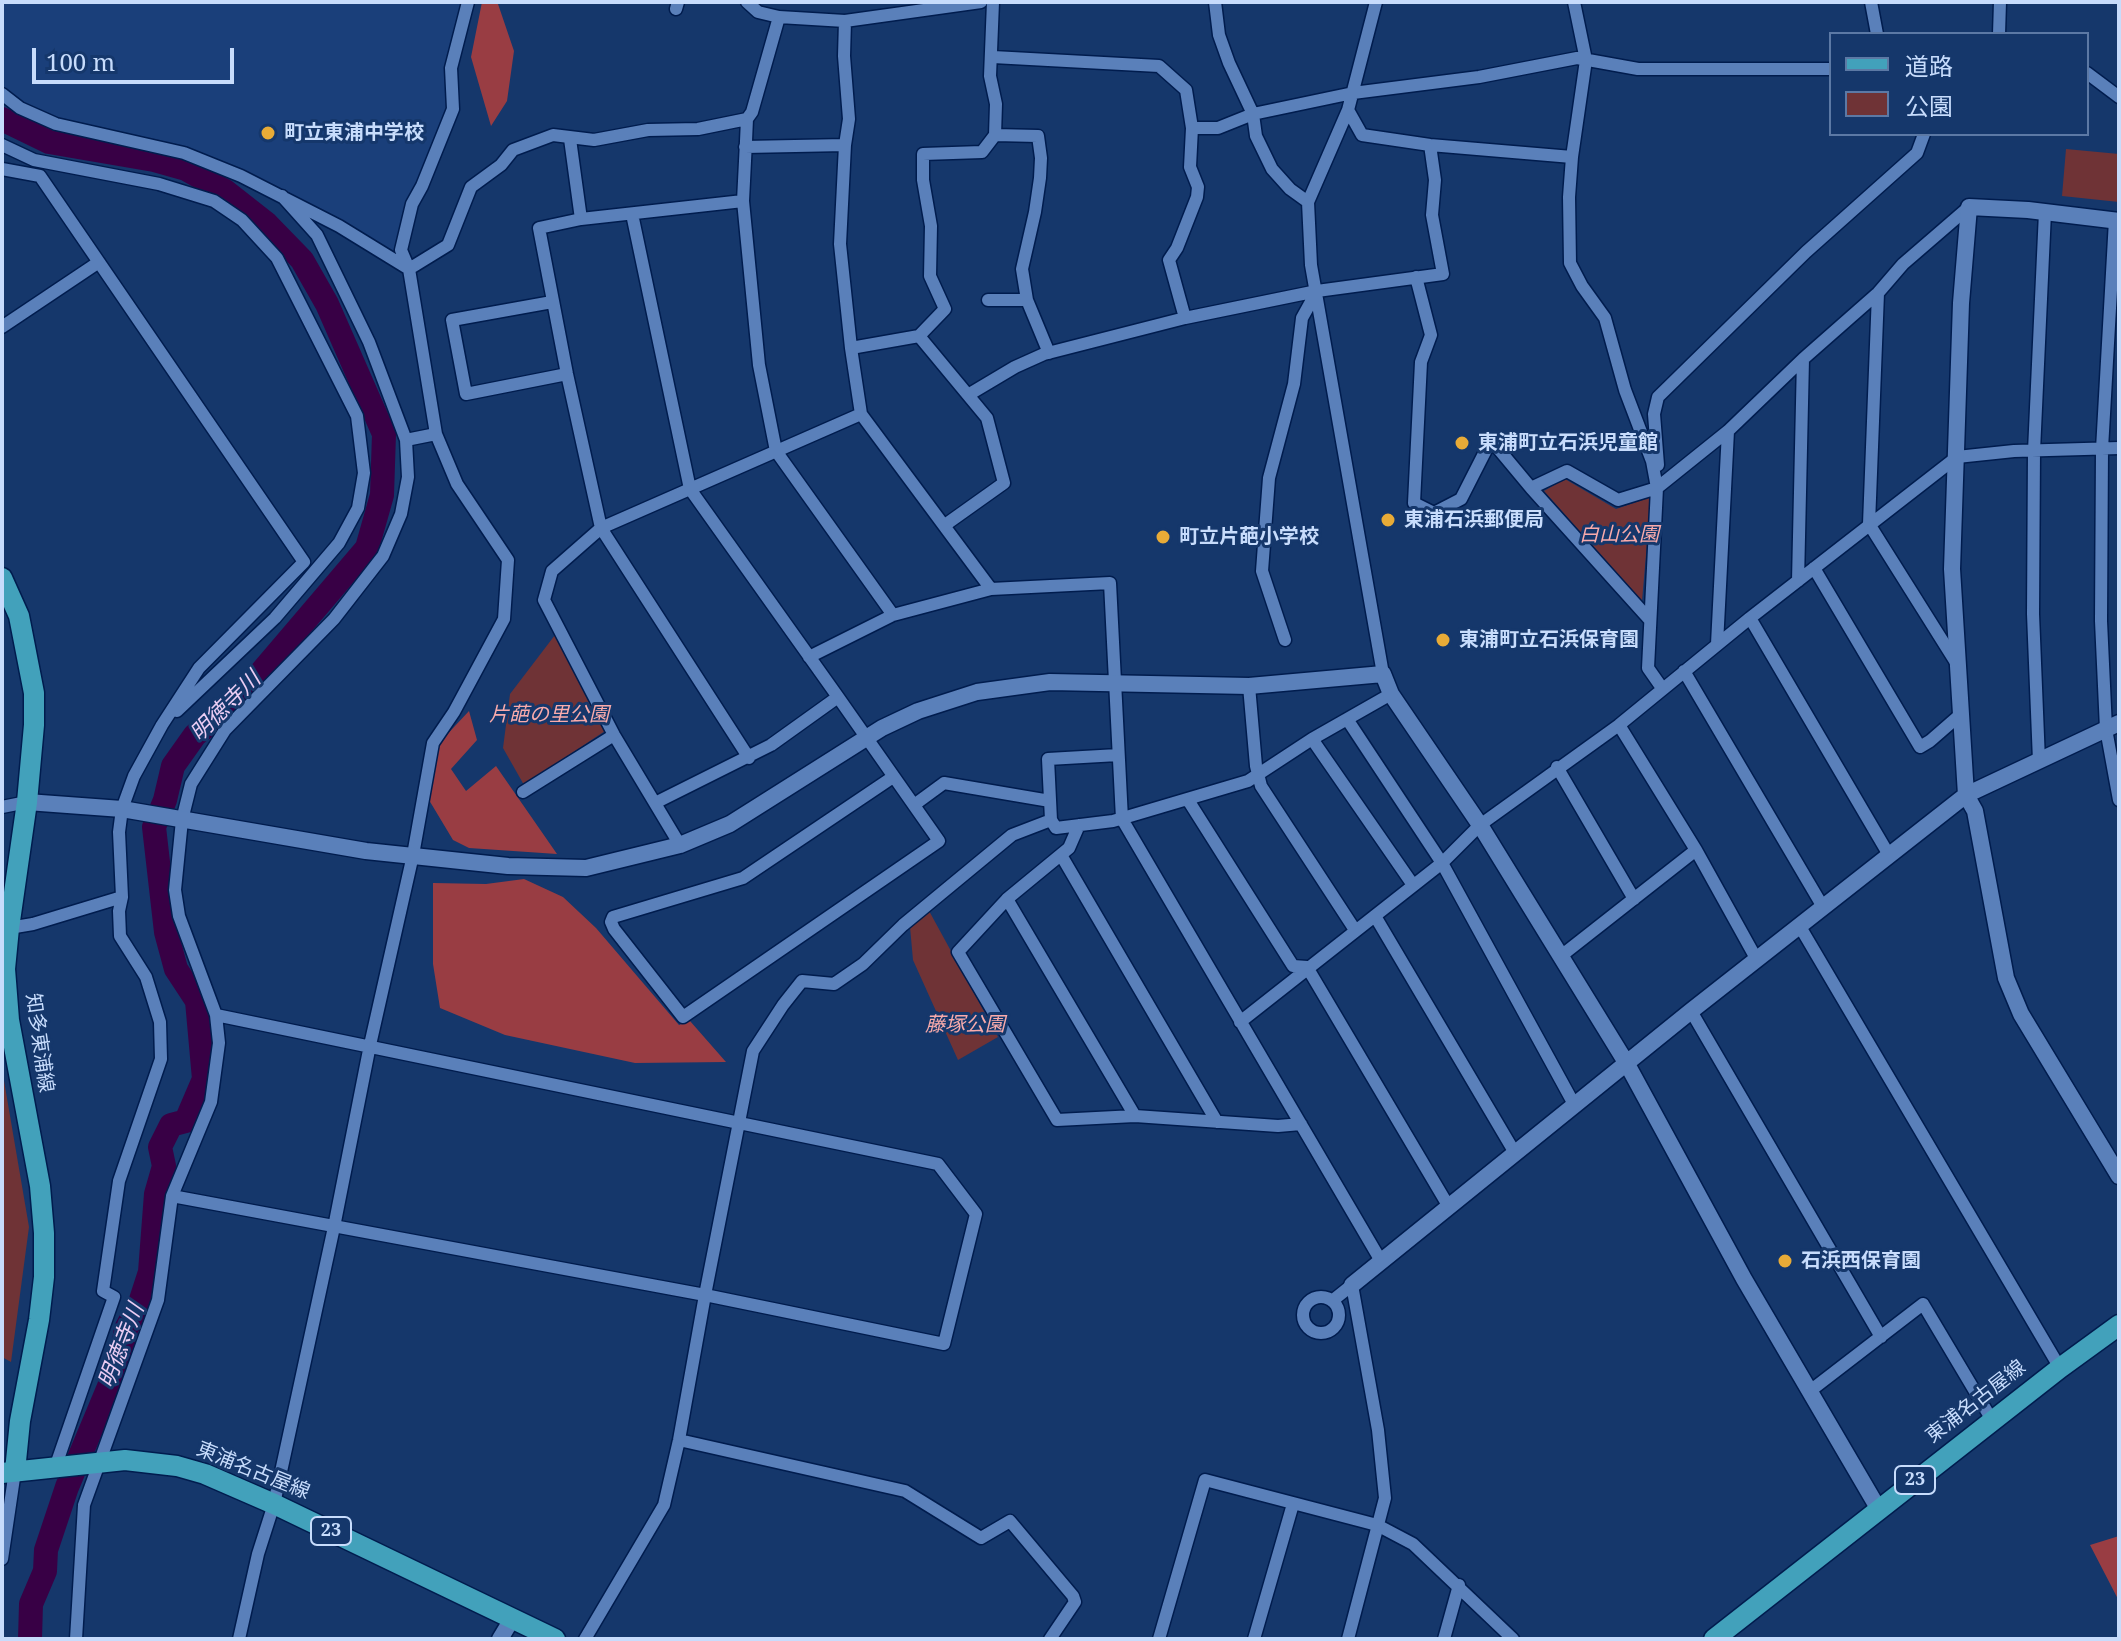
<!DOCTYPE html>
<html>
<head>
<meta charset="utf-8">
<style>
  body { margin:0 }
  #map { position:relative; width:2121px; height:1641px; overflow:hidden; background:#15376b; font-family:"Noto Serif","Noto Sans JP",serif }
  canvas { display:block }
  .frame { position:absolute; inset:0; border:4px solid #c7dcfc; pointer-events:none }
  .legend { position:absolute; left:1829px; top:32px; width:260px; height:104px; box-sizing:border-box; background:#15376b; border:2px solid #5c79a5; margin:0; padding:10px 14px; list-style:none; font-size:24px; color:#c7dcfc }
  .legend li { display:flex; align-items:center; gap:16px; height:40px }
  .legend b { width:40px; border:2px solid #5c79a5 }
  .scale { position:absolute; left:32px; top:48px; width:202px; height:36px; box-sizing:border-box; border:4px solid #c7dcfc; border-top:0; padding-left:10px; font-size:24px; line-height:28px; white-space:nowrap; color:#c7dcfc; -webkit-text-stroke:6px #15376b; paint-order:stroke }
</style>
</head>
<body>
<div id="map">
<canvas width="2121" height="1641"></canvas>
<div class="frame"></div>
<ul class="legend">
<li><b style="height:10px;background:#42a1bb"></b>道路</li>
<li><b style="height:22px;background:#6f3336"></b>公園</li>
</ul>
<div class="scale">100 m</div>
</div>
<script>
const context = document.querySelector('canvas').getContext('2d');
context.lineJoin = 'round';
function fillPath(path, color) {
  context.fillStyle = color;
  context.fill(path, 'evenodd');
}
function shape(rows) {
  const path = new Path2D();
  for (const r of rows) {
    if (r.length === 3) {
      path.moveTo(r[0] + r[2], r[1]);
      path.arc(r[0], r[1], r[2], 0, 2 * Math.PI);
      continue;
    }
    path.moveTo(r[0], r[1]);
    for (let i = 2; i < r.length; i += 2) path.lineTo(r[i], r[i + 1]);
  }
  return path;
}
function trace(path, color, width, dash) {
  context.strokeStyle = color;
  context.lineWidth = width;
  context.lineCap = dash ? 'butt' : 'round';
  context.setLineDash(dash || []);
  context.stroke(path);
}
function drawText(font, color, halo, rows, align = 'center') {
  context.font = font + ' "Noto Serif","Noto Sans JP",serif';
  context.lineWidth = 6;
  context.setLineDash([]);
  context.textBaseline = 'middle';
  context.strokeStyle = halo;
  context.fillStyle = color;
  for (const [text, x, y, turn = 0] of rows) {
    context.save();
    context.translate(x, y);
    context.rotate((+turn || 0) * Math.PI / 180);
    context.textAlign = isNaN(turn) ? turn : align;
    if (halo) context.strokeText(text, 0, 0);
    context.fillText(text, 0, 0);
    context.restore();
  }
}
const built = shape([
  [2,2,468,2,458,36,453,109,401,250,388,255,184,153,56,124,2,94]
]);
const green = shape([
  [2066,149,2119,154,2119,202,2062,196],
  [1565,479,1616,509,1651,497,1642,601,1544,491],
  [555,635,605,731,524,785,503,748,510,694],
  [928,909,998,1037,958,1060,913,960,910,927],
  [2,1069,29,1227,11,1362,2,1357]
]);
const forest = shape([
  [482,2,510,2,498,4,514,51,507,101,491,126,471,57],
  [469,711,477,740,451,769,466,791,496,766,557,854,469,848,453,840,426,795,440,742],
  [524,879,563,897,596,928,679,1025,690,1021,726,1062,635,1063,505,1035,440,1008,433,964,433,883,486,884],
  [2119,1536,2119,1601,2090,1545]
]);
const river = shape([
  [2,119,49,142,154,160,186,169,225,191,267,224,302,260,327,304,384,434,382,495,367,548,252,683,220,716,195,735,173,766,165,800,154,827,166,932,176,969,197,1001,204,1079,186,1121,171,1125,160,1147,164,1166,156,1194,150,1272,140,1303,126,1329,121,1358,67,1487,46,1550,45,1571,31,1604,30,1639]
]);
const minor = shape([
  [747,2,758,12,779,17,845,21,981,2],
  [1215,2,1219,35,1229,63,1253,114,1256,136,1272,169,1290,189,1308,202],
  [1376,2,1348,110,1308,202,1311,265,1383,674],
  [1574,2,1586,60,1572,157,1569,197,1570,263,1582,286,1605,318,1625,390,1652,461,1657,488],
  [1871,2,1877,34],
  [676,9,678,2],
  [779,17,752,112,747,119,746,141,743,201,759,365,776,451,893,615],
  [1999,34,2000,2],
  [993,57,1159,66,1186,90,1192,128,1190,167,1198,187,1197,197,1177,248,1169,260,1185,318],
  [2087,73,2119,97],
  [2,94,20,108,56,124,184,153,241,176,339,226,409,269],
  [1348,110,1362,135,1430,145,1572,157],
  [1192,128,1218,128,1253,114,1353,93,1479,77,1577,58,1638,69,1831,69],
  [995,135,1038,136,1041,158,1040,178,1035,212,1022,269,1027,300,1049,353],
  [570,139,581,219],
  [2,145,34,160,159,184,214,201,242,220,277,258,357,416,364,473,358,508,339,543,275,618,177,711],
  [845,145,849,119,844,56,845,21],
  [745,147,845,145,840,244,851,348,861,414,991,589],
  [2,169,40,176,304,562,199,668,162,725,134,776,122,809,119,832,122,897,33,924,9,928],
  [743,201,581,219,539,228,567,374,601,528,749,758],
  [632,214,690,489,838,697,939,841,683,1017,614,929,611,922,613,917,743,878,893,777],
  [2115,220,2102,449,2101,621,2106,729,2119,800],
  [409,269,448,245,471,187,501,165,513,150,553,135,594,140,648,130,698,129,747,119],
  [1416,277,1431,335,1421,362,1414,503,1434,513,1461,499,1491,440,1531,488,1567,471,1618,500,1657,488],
  [1878,293,1869,524,1957,664],
  [988,300,1027,300],
  [552,302,452,320,466,394,567,374],
  [2,327,99,262],
  [919,336,945,309,930,276,931,226,923,180,923,154,982,152,995,135,996,104,990,76,993,2],
  [851,348,919,336,987,418,1004,483,945,525],
  [968,395,1015,367,1044,354,1185,318,1317,291,1443,274,1432,215,1435,180,1430,145],
  [406,440,436,434,409,269,401,250,412,204,422,186,453,109,451,68,468,2],
  [1658,465,1654,414,1658,397,1806,252,1917,153,1924,134],
  [1531,488,1649,619],
  [1814,568,1920,747,1930,741,1961,714],
  [1798,581,1803,359],
  [1750,618,1889,855],
  [1285,640,1262,571,1269,478,1294,384,1302,318,1317,291],
  [1717,644,1728,431],
  [809,657,893,615,991,589,1110,583,1122,819,1381,1261],
  [1684,671,1823,907],
  [1249,686,1256,766,1261,786,1355,930],
  [1662,688,1648,668,1657,488,1728,431,1803,359,1878,293,1903,264,1969,207],
  [1347,719,1442,863,1575,1106],
  [1619,725,1696,850,1757,960],
  [1312,739,1413,885],
  [1118,755,1048,759,1051,820,1056,828,1113,821,1248,781,1312,739,1391,694],
  [2039,761,2033,614,2034,451,2045,212],
  [1557,767,1634,899],
  [523,792,614,735],
  [1188,800,1293,966,1307,967,1449,1207],
  [655,803,771,745,838,697],
  [914,805,944,783,1050,801],
  [2,807,27,802],
  [1079,825,1069,848,1007,899,958,952,1057,1120,1135,1116,1278,1126,1301,1124],
  [680,845,614,735,544,600,552,571,601,528,861,414],
  [1061,855,1217,1122],
  [1007,899,1135,1116],
  [1375,916,1515,1153],
  [1799,925,2060,1368],
  [1561,956,1696,850],
  [1691,1011,1881,1337],
  [1240,1022,1442,863,1480,825,1619,725,1750,618,1957,457,2014,451,2119,448],
  [172,1196,705,1295,944,1344,976,1214,938,1164,216,1015],
  [1321,1315,18],
  [1332,1301,1352,1285,1378,1430,1385,1498,1348,1639],
  [1810,1391,1923,1304,1992,1420],
  [679,1440,905,1491,981,1538,1010,1521,1073,1596,1075,1602,1050,1639],
  [56,1465,114,1297,103,1291,119,1181,161,1059,160,1022,146,977,120,936,119,911,122,897],
  [2,1559,15,1471],
  [76,1639,84,1505,158,1300,172,1196,211,1102,219,1043,216,1015,179,916,175,890,182,820,191,784,225,730,334,619,383,556,401,514,408,477,406,440,369,342,317,235,282,196],
  [239,1639,258,1554,274,1504,334,1227,370,1045,413,855,433,743,454,712,504,619,508,560,457,484,436,434],
  [585,1639,664,1505,679,1440,705,1295,753,1051,783,1005,802,981,834,984,863,964,903,925,1012,835,1051,820],
  [1159,1639,1205,1480,1377,1525,1413,1544,1513,1639],
  [1254,1639,1293,1504],
  [1444,1639,1459,1585]
]);
const tertiary = shape([
  [2119,221,2028,210,1969,207,1961,303,1952,569,1966,795,1975,811,2006,978,2021,1014,2119,1176],
  [27,802,122,809,366,851,508,866,586,868,680,845,730,824,882,728,918,711,977,692,1050,682,1249,686,1383,674,1391,694,1480,825,1627,1064,1744,1279,1878,1508],
  [1352,1285,1691,1011,1966,795,2119,723],
  [500,1639,512,1619]
]);
const primary = shape([
  [2,578,19,616,34,693,34,725,27,802,9,928,5,969,9,1020,40,1186,44,1233,44,1277,39,1320,20,1421,15,1471],
  [2,1473,125,1460,177,1466,205,1474,274,1504,555,1639],
  [1714,1639,2060,1368,2119,1325]
]);
const markers = [
  [268,133,8,"#e8ab37"],
  [1462,443,8,"#e8ab37"],
  [1388,520,8,"#e8ab37"],
  [1163,537,8,"#e8ab37"],
  [1443,640,8,"#e8ab37"],
  [1785,1261,8,"#e8ab37"]
];
const shields = [
  [1915,1480,40],
  [331,1531,40]
];
const shieldNames = [
  ["23",1915,1480],
  ["23",331,1531]
];
const poiNames = [
  ["町立東浦中学校",284,133],
  ["東浦町立石浜児童館",1478,443],
  ["東浦石浜郵便局",1404,520],
  ["町立片葩小学校",1179,537],
  ["東浦町立石浜保育園",1459,640],
  ["石浜西保育園",1801,1261]
];
const parkNames = [
  ["白山公園",1619,535],
  ["片葩の里公園",549,715],
  ["藤塚公園",965,1025]
];
const streetNames = [
  ["知多東浦線",39,1043,82],
  ["東浦名古屋線",1976,1402,-38],
  ["東浦名古屋線",253,1471,22]
];
const waterNames = [
  ["明徳寺川",226,707,-45],
  ["明徳寺川",122,1346,-69]
];
fillPath(built, '#1a3f7a');
fillPath(green, '#6f3336');
fillPath(forest, '#993d43');
trace(river, '#380045', 24);
trace(minor, '#001c4e', 15);
trace(tertiary, '#001c4e', 19);
trace(primary, '#001c4e', 23);
trace(minor, '#5a80ba', 12);
trace(tertiary, '#5a80ba', 16);
trace(primary, '#42a1bb', 20);
for (const [x, y, r, color] of markers) {
  const dot = new Path2D();
  dot.arc(x, y, r, 0, 2 * Math.PI);
  context.fillStyle = color;
  context.fill(dot);
  trace(dot, '#15376b', 3);
}
for (const [x, y, w] of shields) {
  const box = new Path2D();
  box.roundRect(x - w / 2, y - 14, w, 28, 6);
  context.fillStyle = '#15376b';
  context.fill(box);
  trace(box, '#c7dcfc', 2);
}
drawText('bold 18px', '#c7dcfc', null, shieldNames);
drawText('bold 20px', '#c7dcfc', '#15376b', poiNames, 'left');
drawText('italic 20px', '#f9abab', '#15376b', parkNames);
drawText('20px', '#c7dcfc', '#15376b', streetNames);
drawText('italic 22px', '#ebcdf3', '#15376b', waterNames);
</script>
</body>
</html>
